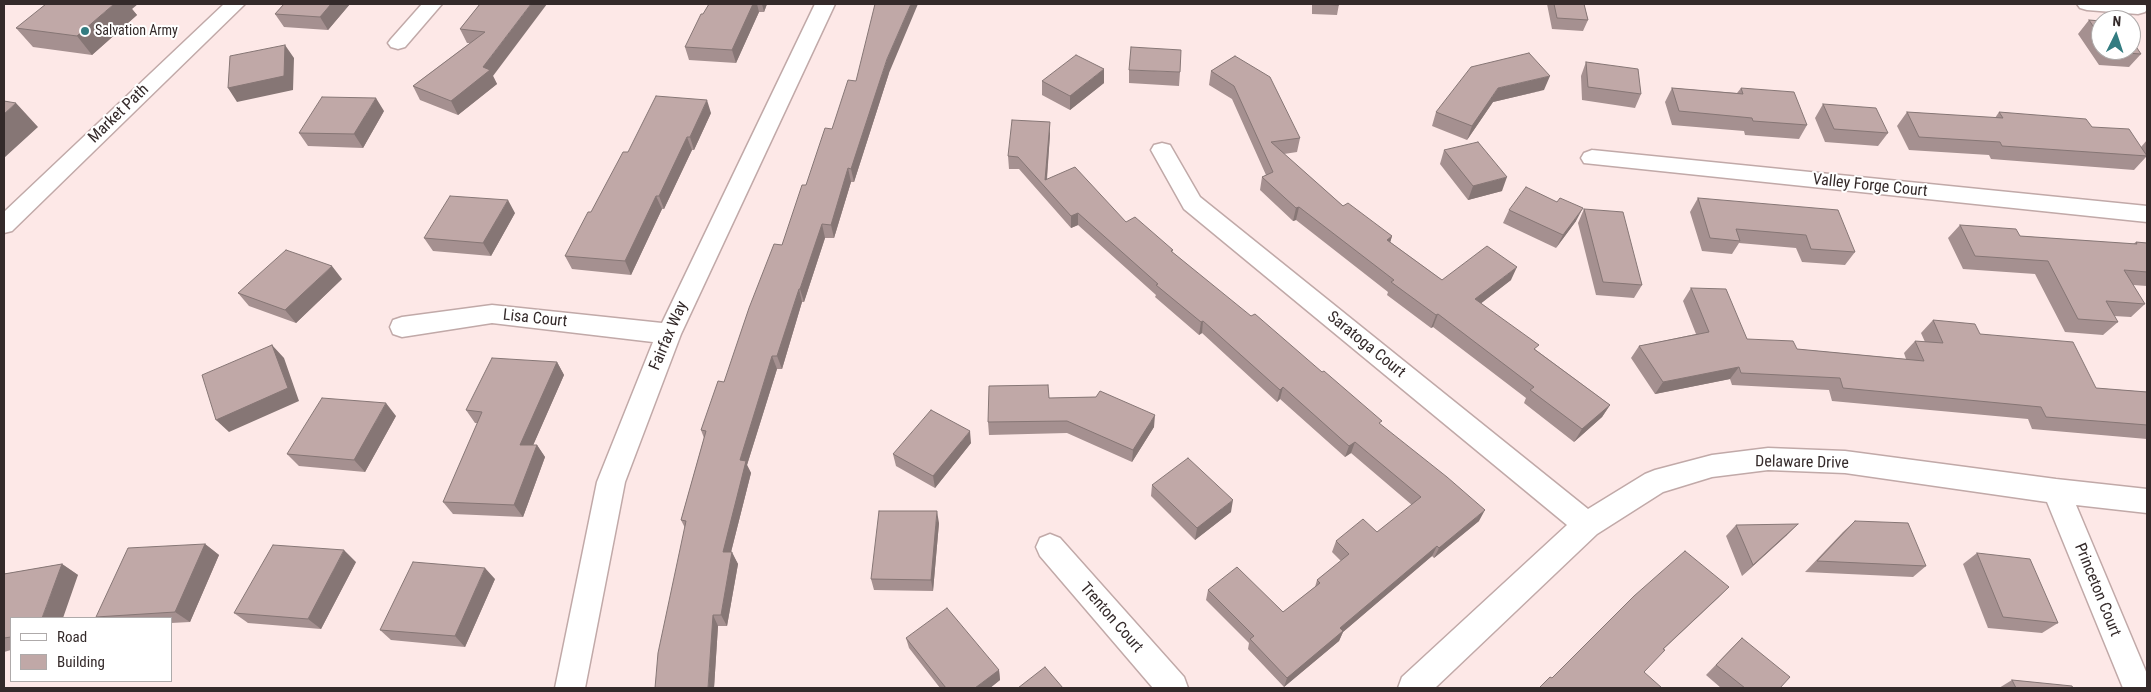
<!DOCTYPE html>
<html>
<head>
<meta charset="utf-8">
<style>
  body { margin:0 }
  #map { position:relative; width:2151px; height:692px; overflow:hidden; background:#fde8e7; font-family:"Roboto Condensed",sans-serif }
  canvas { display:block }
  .frame { position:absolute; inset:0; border:5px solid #342a2a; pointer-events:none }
  .legend { position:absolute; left:10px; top:617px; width:162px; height:65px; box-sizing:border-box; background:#fff; border:1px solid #aeaaaa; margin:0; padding:6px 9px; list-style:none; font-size:15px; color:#342a2a }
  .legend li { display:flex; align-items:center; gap:10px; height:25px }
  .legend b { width:25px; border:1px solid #aeaaaa }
  .north { position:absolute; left:2091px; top:10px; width:50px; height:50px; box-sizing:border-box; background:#fff; border:1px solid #aeaaaa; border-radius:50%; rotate:4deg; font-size:14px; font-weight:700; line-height:20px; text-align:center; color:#342a2a }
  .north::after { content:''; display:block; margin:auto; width:18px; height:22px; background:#337c81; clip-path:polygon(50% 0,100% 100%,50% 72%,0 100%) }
</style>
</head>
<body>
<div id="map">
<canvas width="2151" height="692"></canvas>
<div class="frame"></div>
<ul class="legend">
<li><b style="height:6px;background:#fff"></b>Road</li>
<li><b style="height:14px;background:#c0a8a7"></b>Building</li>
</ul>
<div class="north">N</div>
</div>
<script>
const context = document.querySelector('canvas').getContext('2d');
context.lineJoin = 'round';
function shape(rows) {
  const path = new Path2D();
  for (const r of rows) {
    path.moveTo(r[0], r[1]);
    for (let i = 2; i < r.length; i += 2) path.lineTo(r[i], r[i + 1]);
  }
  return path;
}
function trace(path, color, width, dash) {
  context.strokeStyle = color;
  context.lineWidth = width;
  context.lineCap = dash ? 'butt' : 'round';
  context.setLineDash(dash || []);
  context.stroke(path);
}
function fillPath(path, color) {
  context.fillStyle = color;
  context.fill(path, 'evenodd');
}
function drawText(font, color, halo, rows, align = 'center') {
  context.font = font + ' "Roboto Condensed",sans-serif';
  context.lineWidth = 4;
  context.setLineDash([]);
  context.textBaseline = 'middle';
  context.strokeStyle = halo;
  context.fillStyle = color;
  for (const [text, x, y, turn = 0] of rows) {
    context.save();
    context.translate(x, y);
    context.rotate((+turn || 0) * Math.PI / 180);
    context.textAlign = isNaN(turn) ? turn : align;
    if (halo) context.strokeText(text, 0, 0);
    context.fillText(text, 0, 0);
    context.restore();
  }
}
const street = shape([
  [224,4,245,4,12,231,4,233,4,212,224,4],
  [422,4,442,4,405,47,398,49,391,47,388,43,391,39,422,4],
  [815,4,835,4,681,334,625,482,585,688,555,688,597,482,653,342,492,323,402,337,393,334,390,327,393,320,402,317,492,305,662,323,815,4],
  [2077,4,2145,4,2147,9,2145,12,2138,14,2087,10,2080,8,2077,4],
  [1162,143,1170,145,1200,197,1588,509,1645,474,1655,470,1712,455,1768,448,1845,451,2056,479,2147,489,2147,513,2076,505,2147,674,2147,688,2123,688,2047,502,1845,473,1768,470,1712,477,1663,492,1597,534,1435,688,1398,688,1402,677,1567,525,1184,209,1151,150,1154,145,1162,143],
  [1592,150,2147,206,2147,222,1584,163,1581,158,1584,153,1592,150],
  [1050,534,1060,538,1184,677,1188,688,1153,688,1040,556,1036,547,1040,538,1050,534]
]);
const wall = shape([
  [284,4,350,4,328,30,284,27,275,14],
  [480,4,493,76,497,84,458,115,420,100,413,86,470,43,467,43,460,29],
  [709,4,767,4,764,12,759,12,736,63,689,60,685,47,703,14],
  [1312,4,1339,4,1337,15,1312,14],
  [1547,4,1584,4,1588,20,1583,31,1552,29],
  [132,9,137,15,92,55,33,47,16,28],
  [2089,20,2101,21,2101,50,2131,50,2141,54,2129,67,2099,65,2078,34],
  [1235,56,1300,138,1297,152,1284,154,1343,206,1392,236,1390,242,1442,280,1511,280,1481,303,1536,350,1610,405,1602,417,1574,442,1524,403,1526,398,1433,327,1431,328,1387,295,1388,292,1296,220,1293,221,1260,190,1262,177,1266,175,1232,99,1209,85,1211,71],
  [1586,62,1641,94,1635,108,1582,100,1581,76],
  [1129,70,1180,72,1179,86,1129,83],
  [889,73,854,182,851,182,834,238,825,238,804,302,802,302,782,369,777,369,747,465,751,473,731,552,738,564,727,626,718,626,714,688,685,528,681,520,704,438,701,430,724,382,782,245,806,185,856,81],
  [1042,81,1104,83,1070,110,1042,95],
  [1672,88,1737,93,1741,88,1807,125,1799,139,1745,135,1744,131,1672,125,1665,102],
  [1544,90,1493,102,1467,140,1432,126,1436,112],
  [1823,104,1888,133,1878,146,1825,142,1815,118],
  [384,111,363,148,308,146,299,133],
  [1907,112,1995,118,1999,112,2092,127,2141,147,2147,140,2147,159,2146,157,2134,170,1991,159,1989,155,1909,150,1897,126],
  [711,113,694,150,692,150,664,209,662,209,631,275,572,269,565,256,628,152],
  [1050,134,1047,180,1126,222,1173,250,1172,252,1381,425,1479,521,1434,558,1432,556,1343,632,1339,641,1284,687,1248,649,1249,643,1206,600,1208,590,1283,612,1315,587,1317,580,1341,561,1332,552,1336,541,1377,532,1412,505,1351,453,1345,457,1280,399,1277,402,1202,333,1199,335,1155,297,1156,295,1078,225,1071,228,1019,169,1009,169,1008,156],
  [1444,150,1502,191,1468,200,1440,164],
  [1698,198,1855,252,1845,265,1802,262,1796,248,1739,243,1732,254,1702,251,1690,212],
  [1584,209,1642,285,1634,298,1596,295,1578,223],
  [1509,210,1576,221,1556,248,1503,223],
  [515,213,491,256,433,251,424,238],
  [1960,225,2020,236,2133,244,2136,242,2147,243,2147,286,2133,285,2145,304,2131,317,2114,316,2118,322,2103,335,2065,332,2035,274,1963,269,1948,238],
  [342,279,296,323,249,306,238,293],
  [1691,288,1747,339,1797,349,1906,359,1904,353,1915,341,1925,342,1921,333,1933,320,1980,334,2096,388,2147,392,2147,439,2032,429,2028,419,1832,401,1829,390,1732,385,1730,379,1655,394,1631,358,1639,346,1696,334,1683,301],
  [557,362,564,375,533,445,537,445,545,457,523,517,453,514,443,502,478,423,475,423,466,410],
  [1096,397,1154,427,1132,462,1067,433,989,435,988,422,1049,398],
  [396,416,365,472,299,466,287,454],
  [971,443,935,488,896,466,893,454],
  [1152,485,1231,512,1195,540,1151,496],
  [1855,521,1926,566,1913,577,1805,572,1843,532],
  [939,523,933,591,874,590,871,579],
  [1736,525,1787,535,1742,576,1726,536],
  [205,544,219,555,190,622,171,623,171,618,98,618,96,617],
  [1977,553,2058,623,2042,633,1988,628,1963,564],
  [356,562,321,629,248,623,234,613],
  [62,564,78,575,11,618,11,650,4,652,4,574],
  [495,579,465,647,391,640,380,630],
  [906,638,999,670,1000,680,990,688,940,688,909,648],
  [1742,638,1780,688,1721,688,1706,675,1731,649],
  [2012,680,2073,688,1999,688]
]);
const shadedWall = shape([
  [114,4,138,4,132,9,137,15,92,55,77,36],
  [331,4,350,4,328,30,320,17],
  [531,4,547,4,493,76,497,84,458,115,451,101,483,67],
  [753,4,757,4,759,12,736,63,732,50],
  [762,4,767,4,764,12],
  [911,4,918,4,889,73,854,182,851,169,887,59],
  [285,45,294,58,293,90,237,102,228,88],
  [1104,69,1104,83,1070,110,1070,96],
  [1550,76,1544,90,1493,102,1467,140,1472,126,1498,88],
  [376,98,384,111,363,148,354,134],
  [707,100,711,113,694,150,690,137],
  [16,103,38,127,4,158,4,114],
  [1050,122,1050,134,1046,188,1045,180],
  [687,137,692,150,664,209,659,196],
  [848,168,851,182,834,238,831,225],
  [1507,177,1502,191,1468,200,1473,186],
  [656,196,662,209,631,275,625,261],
  [508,200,515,213,491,256,483,243],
  [1299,207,1296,220,1293,221,1296,208],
  [1583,208,1576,221,1556,248,1563,235],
  [1078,213,1078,225,1071,228,1071,216],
  [822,224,825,238,804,302,800,289],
  [1392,236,1388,250,1387,240],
  [332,266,342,279,296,323,285,310],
  [1517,267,1511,280,1470,312,1475,299],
  [799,289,802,302,782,369,777,356],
  [1438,314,1433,327,1431,328,1436,315],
  [1203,321,1202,333,1199,335,1201,322],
  [272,345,284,358,299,401,229,432,216,420],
  [772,356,777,369,747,465,751,473,728,564,723,552,740,460],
  [557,362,564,375,528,457,520,445],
  [1739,367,1730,379,1655,394,1663,382],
  [1283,387,1280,399,1277,402,1280,390],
  [386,403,396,416,365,472,354,460],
  [1610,405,1602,417,1574,442,1582,429],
  [1155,415,1154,427,1132,462,1133,450],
  [970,431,971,443,935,488,933,476],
  [1355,442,1351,453,1345,457,1349,446],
  [537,445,545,457,523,517,514,505],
  [1233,500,1231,512,1195,540,1197,528],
  [1485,510,1479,521,1434,558,1439,548],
  [937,511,939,523,933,591,931,580],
  [1798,524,1787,535,1742,576,1753,565],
  [205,544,219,555,190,622,175,612],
  [1437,546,1432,556,1343,632,1339,641,1284,687,1287,678,1340,628],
  [344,550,356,562,321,629,308,619],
  [732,552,738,564,727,626,721,615],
  [62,564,78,575,63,618,42,618],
  [485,568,495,579,465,647,455,636],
  [1729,587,1718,598,1653,659,1663,649],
  [713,615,718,626,714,688,708,688],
  [999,670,1000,680,990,688,975,688]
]);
const building = shape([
  [46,4,114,4,77,36,16,28,46,4],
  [284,4,331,4,320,17,275,14,284,4],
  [480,4,531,4,483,67,490,70,451,101,413,86,485,32,460,29,480,4],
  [709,4,753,4,732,50,685,47,701,14,703,14,709,4],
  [875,4,911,4,887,59,851,169,848,168,831,225,822,224,800,289,799,289,777,356,772,356,740,460,746,461,723,552,732,552,721,615,713,615,708,688,655,688,658,653,686,521,681,520,706,431,701,430,718,381,724,382,749,308,774,244,782,245,802,185,806,185,825,128,832,129,848,80,856,81,875,4],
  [1320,4,1339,4,1339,5,1320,4],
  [1554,4,1584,4,1588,20,1557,18,1554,4],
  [2089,20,2101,21,2101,38,2089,20],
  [2131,39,2141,54,2111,52,2109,50,2131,50,2131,39],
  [285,45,284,76,228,88,230,56,285,45],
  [1131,47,1181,50,1180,72,1129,70,1131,47],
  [1529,53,1550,76,1498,88,1472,126,1436,112,1471,67,1529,53],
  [1076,55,1104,69,1070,96,1042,81,1076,55],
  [1235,56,1270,77,1300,138,1271,142,1343,206,1348,203,1392,236,1387,240,1442,280,1487,246,1517,267,1475,299,1539,345,1534,349,1610,405,1582,429,1530,390,1534,387,1438,314,1436,315,1391,282,1394,280,1299,207,1296,208,1262,177,1273,172,1234,86,1211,71,1235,56],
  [1586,62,1638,69,1641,94,1588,87,1586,62],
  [1672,88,1743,94,1741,88,1794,92,1807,125,1753,121,1752,118,1679,111,1672,88],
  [656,96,707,100,690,137,687,137,659,196,656,196,625,261,565,256,588,212,591,212,623,152,628,152,656,96],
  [322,97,376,98,354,134,299,133,322,97],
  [4,101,16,103,4,114,4,101],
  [1823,104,1876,108,1888,133,1834,129,1823,104],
  [1907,112,2003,118,1999,112,2086,119,2092,127,2129,129,2147,156,2002,146,2000,142,1919,137,1907,112],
  [1012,120,1050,122,1045,180,1075,167,1126,222,1135,217,1173,250,1171,251,1251,316,1255,314,1322,372,1324,371,1382,421,1379,423,1447,477,1485,510,1439,548,1437,546,1340,628,1343,631,1287,678,1250,639,1254,636,1208,590,1237,567,1283,612,1320,583,1317,580,1349,554,1336,541,1363,519,1377,532,1421,497,1355,442,1349,446,1283,387,1280,390,1203,321,1201,322,1156,285,1158,284,1078,213,1071,216,1018,157,1008,156,1012,120],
  [1478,142,1507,177,1473,186,1444,150,1478,142],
  [1526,187,1557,202,1560,198,1583,208,1563,235,1509,210,1526,187],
  [450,196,508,200,483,243,424,238,450,196],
  [1698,198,1838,210,1855,252,1811,249,1806,235,1736,229,1740,241,1710,238,1698,198],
  [1584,209,1623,212,1642,285,1603,282,1584,209],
  [1960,225,2016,229,2020,236,2137,244,2136,242,2147,243,2147,272,2124,270,2145,304,2106,301,2118,322,2078,319,2048,261,1975,256,1960,225],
  [286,250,332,266,285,310,238,293,286,250],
  [1691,288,1726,289,1747,339,1793,341,1797,349,1924,361,1915,341,1943,343,1933,320,1975,324,1980,334,2073,342,2096,388,2147,392,2147,425,2046,417,2041,407,1843,388,1840,378,1741,373,1739,367,1663,382,1639,346,1709,332,1691,288],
  [272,345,288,388,216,420,202,375,272,345],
  [492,358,557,362,520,445,537,445,514,505,443,502,482,412,466,410,492,358],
  [1048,385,1049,398,1096,397,1100,391,1155,415,1133,450,1067,421,988,422,989,386,1048,385],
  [322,398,386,403,354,460,287,454,322,398],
  [931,410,970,431,933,476,893,454,931,410],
  [1188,458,1233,500,1197,528,1152,485,1188,458],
  [879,511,937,511,931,580,871,579,879,511],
  [1855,521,1908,523,1926,566,1817,561,1855,521],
  [1798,524,1753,565,1736,525,1798,524],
  [205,544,175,612,96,617,128,548,205,544],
  [273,545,344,550,308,619,234,613,273,545],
  [1685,551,1729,587,1663,649,1665,650,1644,672,1662,688,1539,688,1550,677,1552,678,1634,596,1685,551],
  [1977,553,2030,559,2058,623,2003,617,1977,553],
  [413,562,485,568,455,636,380,630,413,562],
  [62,564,42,618,11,618,11,637,4,638,4,574,62,564],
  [947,608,999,670,975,688,946,688,906,638,947,608],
  [1742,638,1790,677,1780,688,1745,688,1716,665,1742,638],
  [1045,667,1063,688,1018,688,1045,667],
  [2012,680,2072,686,2073,688,2016,688,2012,680]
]);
const markers = [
  [85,31,5,"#337c81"]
];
const farPoinames = [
  ["Salvation Army",95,31]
];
const streetNames = [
  ["Market Path",119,114,-44],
  ["Valley Forge Court",1870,186,6],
  ["Lisa Court",535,319,6],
  ["Fairfax Way",669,336,-67],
  ["Saratoga Court",1366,345,39],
  ["Delaware Drive",1802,463,1],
  ["Princeton Court",2097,590,68],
  ["Trenton Court",1111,618,49]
];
trace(street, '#c1a9a8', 3);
fillPath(street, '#fff');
fillPath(wall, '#a59090');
fillPath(shadedWall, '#867675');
fillPath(building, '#c0a8a7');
trace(building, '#867675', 1);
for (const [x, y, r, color] of markers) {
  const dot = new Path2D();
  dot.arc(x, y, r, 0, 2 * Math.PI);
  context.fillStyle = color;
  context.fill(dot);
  trace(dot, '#fff', 2);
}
drawText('14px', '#342a2a', '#fff', farPoinames, 'left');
drawText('16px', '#342a2a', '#fff', streetNames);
</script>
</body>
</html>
